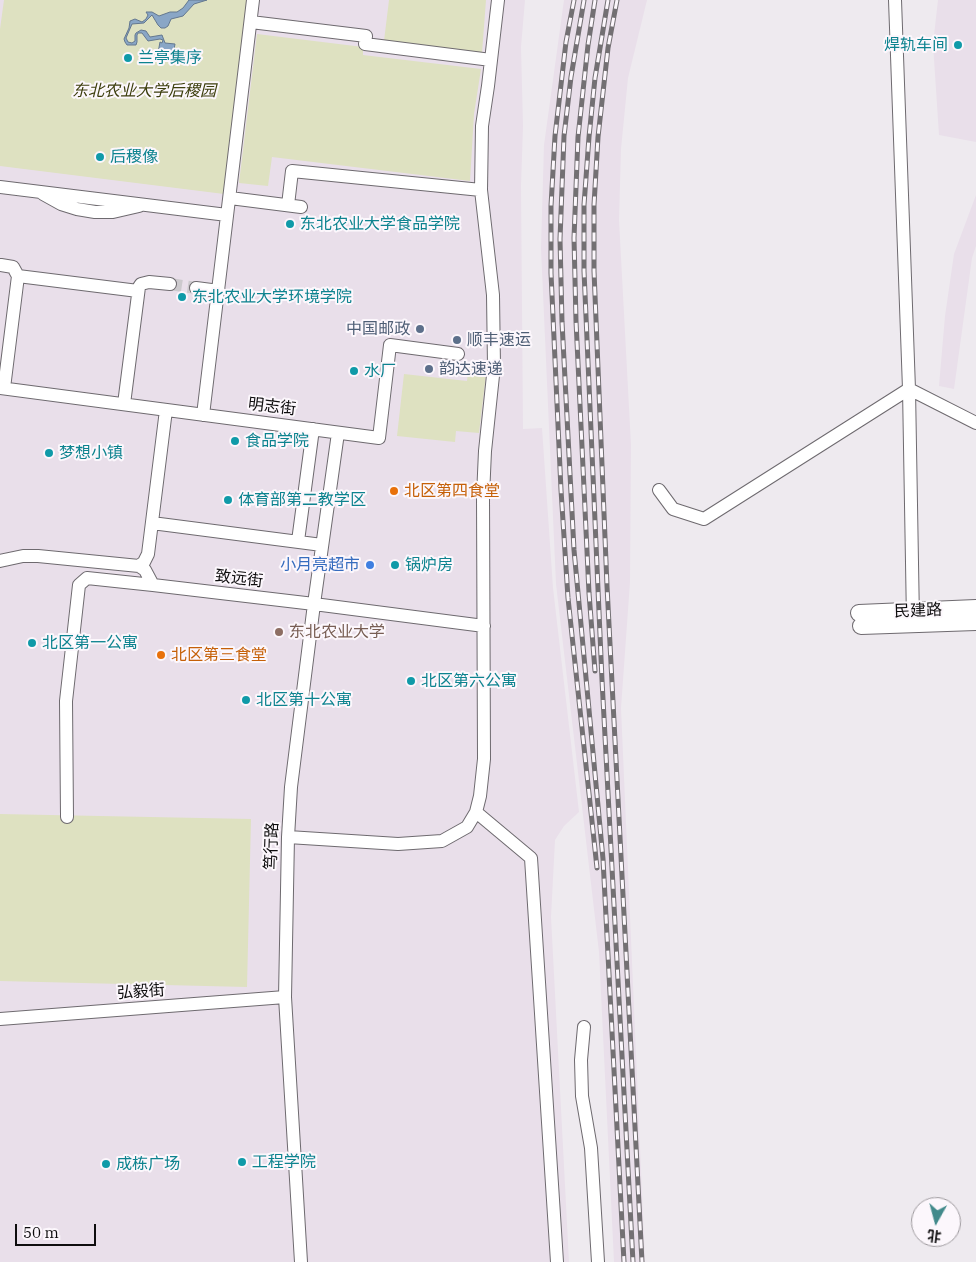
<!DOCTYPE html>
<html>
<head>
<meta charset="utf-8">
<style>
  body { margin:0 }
  #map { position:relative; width:976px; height:1262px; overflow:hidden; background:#eeeaef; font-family:"IBM Plex Serif","Noto Sans SC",serif }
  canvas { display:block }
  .north { position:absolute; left:911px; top:1197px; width:50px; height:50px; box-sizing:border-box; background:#fcf7fc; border:1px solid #9d999d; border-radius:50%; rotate:187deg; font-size:14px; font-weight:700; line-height:20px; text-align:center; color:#0e0d0e }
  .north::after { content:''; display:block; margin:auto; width:18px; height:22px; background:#428a8b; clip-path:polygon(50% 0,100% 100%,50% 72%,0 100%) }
  .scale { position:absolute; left:15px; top:1224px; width:81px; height:22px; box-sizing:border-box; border:2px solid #0e0d0e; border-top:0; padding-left:6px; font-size:15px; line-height:18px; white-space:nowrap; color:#0e0d0e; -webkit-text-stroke:4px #fcf7fc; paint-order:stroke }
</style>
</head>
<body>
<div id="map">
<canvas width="976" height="1262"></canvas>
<div class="north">北</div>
<div class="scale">50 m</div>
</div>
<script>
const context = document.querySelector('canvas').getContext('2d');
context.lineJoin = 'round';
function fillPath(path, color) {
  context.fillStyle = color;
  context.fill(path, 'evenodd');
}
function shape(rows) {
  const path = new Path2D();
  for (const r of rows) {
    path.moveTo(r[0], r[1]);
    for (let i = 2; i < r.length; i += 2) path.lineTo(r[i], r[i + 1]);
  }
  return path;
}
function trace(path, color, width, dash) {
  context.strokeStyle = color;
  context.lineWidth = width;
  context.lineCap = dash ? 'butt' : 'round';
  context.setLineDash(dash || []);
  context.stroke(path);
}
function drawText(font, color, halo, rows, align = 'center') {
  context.font = font + ' "IBM Plex Serif","Noto Sans SC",serif';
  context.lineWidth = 4;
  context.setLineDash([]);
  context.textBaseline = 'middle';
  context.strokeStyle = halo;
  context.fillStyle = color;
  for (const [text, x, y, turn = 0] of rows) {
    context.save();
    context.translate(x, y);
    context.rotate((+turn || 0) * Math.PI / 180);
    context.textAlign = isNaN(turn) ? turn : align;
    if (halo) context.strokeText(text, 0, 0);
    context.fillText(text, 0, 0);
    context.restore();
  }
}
const built = shape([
  [0,0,525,0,521,47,523,126,521,186,523,429,542,428,553,588,579,812,564,826,555,840,551,917,569,1262,0,1262],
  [564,0,647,0,628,78,621,149,619,220,631,445,630,582,621,708,645,1262,614,1262,599,952,556,584,541,248,544,145],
  [938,0,976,0,976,142,939,135,933,44],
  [976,195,976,246,972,258,954,389,939,386,945,316,954,254]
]);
const green = shape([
  [4,0,248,0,224,194,0,166,0,29],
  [389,0,486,0,482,53,384,41],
  [257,34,363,47,363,55,481,69,474,114,470,181,272,157,268,186,239,183],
  [469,364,487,366,479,433,456,431,455,442,397,436,404,374,467,381],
  [0,814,251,819,247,987,0,981]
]);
const water = shape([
  [189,0,207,0,194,4,183,16,171,19,168,26,165,28,161,28,158,25,152,15,144,23,132,24,126,38,128,42,132,43,135,41,135,35,136,33,141,30,146,31,150,37,162,35,165,43,175,44,173,55,158,53,160,42,162,43,163,40,160,39,148,41,142,33,138,33,137,35,137,42,136,45,127,45,125,42,124,39,129,28,130,21,135,19,142,22,146,19,148,15,146,12,152,12,159,16,170,12,177,12,183,8,189,0]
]);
const minorTunnel = shape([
  [170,284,196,288]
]);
const minor = shape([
  [895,0,909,389,913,620],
  [251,22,366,36,365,44,491,60],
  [0,187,227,215],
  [43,194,61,204,77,209,95,212,113,212,139,206],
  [230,198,301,207],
  [288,205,292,171,481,190],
  [1,265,13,267,18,276,138,291],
  [196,288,219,291],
  [0,388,379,438,390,345,458,354],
  [4,388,18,276],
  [124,404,139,287,141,284,149,282,170,284],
  [203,415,253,0],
  [659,490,673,509,704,519,909,389,976,423],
  [152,523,322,545],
  [298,541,313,429],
  [0,561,23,556,38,556,139,566,145,570,153,585,314,604,484,626],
  [139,566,144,562,148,554,166,410],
  [476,812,531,858,557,1262],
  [67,817,66,701,79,585,87,578,153,585],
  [288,837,398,844,442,841,467,827,476,812,480,796,484,759,483,496,485,451,494,366,493,295,481,190,482,126,488,86,498,0],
  [0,1019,285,997],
  [584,1027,581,1060,582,1096,591,1148,598,1262],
  [301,1262,285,997,288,837,291,787,314,604,338,433]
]);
const tertiary = shape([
  [859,613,976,608],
  [861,626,976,622]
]);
const rail = shape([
  [574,0,566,42,555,136,551,206,551,273,561,490,568,598,597,868],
  [584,0,571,77,564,136,560,239,562,322,574,550,603,859,624,1262],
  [595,0,588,45,578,137,574,238,576,321,589,593,595,671],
  [608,0,595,78,589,137,584,205,584,271,602,680,633,1262],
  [617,0,608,48,598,137,594,205,594,271,607,586,642,1262]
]);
const markers = [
  [958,45,5,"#0f9aa8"],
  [128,58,5,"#0f9aa8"],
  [100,157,5,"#0f9aa8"],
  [290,224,5,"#0f9aa8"],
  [182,297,5,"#0f9aa8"],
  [420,329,5,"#5c6f8a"],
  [457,340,5,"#5c6f8a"],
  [429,369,5,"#5c6f8a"],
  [354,371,5,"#0f9aa8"],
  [235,441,5,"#0f9aa8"],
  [49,453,5,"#0f9aa8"],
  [394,491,5,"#e8710a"],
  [228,500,5,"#0f9aa8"],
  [370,565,5,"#3f7fe0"],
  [395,565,5,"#0f9aa8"],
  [279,632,5,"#8d6e63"],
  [32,643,5,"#0f9aa8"],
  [161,655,5,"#e8710a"],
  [411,681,5,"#0f9aa8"],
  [246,700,5,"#0f9aa8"],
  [242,1162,5,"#0f9aa8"],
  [106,1164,5,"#0f9aa8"]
];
const cultureNames = [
  ["焊轨车间",948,45,"right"],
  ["兰亭集序",138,58],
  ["后稷像",110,157],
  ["东北农业大学食品学院",300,224],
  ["东北农业大学环境学院",192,297],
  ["水厂",364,371],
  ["食品学院",245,441],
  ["梦想小镇",59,453],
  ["体育部第二教学区",238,500],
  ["锅炉房",405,565],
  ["北区第一公寓",42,643],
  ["北区第六公寓",421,681],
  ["北区第十公寓",256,700],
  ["工程学院",252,1162],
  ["成栋广场",116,1164]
];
const parkNames = [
  ["东北农业大学后稷园",144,91]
];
const serviceNames = [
  ["中国邮政",410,329,"right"],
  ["顺丰速运",467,340],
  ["韵达速递",439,369]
];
const streetNames = [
  ["明志街",272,407,7],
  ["致远街",239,579,7],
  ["民建路",918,611,-2],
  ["笃行路",272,846,-88],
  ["弘毅街",141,992,-4]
];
const foodNames = [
  ["北区第四食堂",404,491],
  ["北区第三食堂",171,655]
];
const shopNames = [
  ["小月亮超市",360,565]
];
const educationNames = [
  ["东北农业大学",289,632]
];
fillPath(built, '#e9dfea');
fillPath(green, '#dee1c1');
fillPath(water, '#89a6c6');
trace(water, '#64788f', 1);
trace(minorTunnel, '#ccc9cd', 12, [12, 6]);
trace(minor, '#6e6a6f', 14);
trace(tertiary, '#6e6a6f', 18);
trace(minor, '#fff', 12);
trace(tertiary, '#fff', 16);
trace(rail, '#737073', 5);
trace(rail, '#fcf7fc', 3, [9]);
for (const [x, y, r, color] of markers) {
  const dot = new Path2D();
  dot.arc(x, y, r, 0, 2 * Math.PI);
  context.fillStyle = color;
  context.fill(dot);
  trace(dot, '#fcf7fc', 2);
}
drawText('16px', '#0d838f', '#fcf7fc', cultureNames, 'left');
drawText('italic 16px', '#3c3e0c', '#fcf7fc', parkNames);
drawText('16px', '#4e5e75', '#fcf7fc', serviceNames, 'left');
drawText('16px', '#0e0d0e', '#fcf7fc', streetNames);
drawText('16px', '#c56008', '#fcf7fc', foodNames, 'left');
drawText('16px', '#366cbe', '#fcf7fc', shopNames, 'right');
drawText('16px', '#785e54', '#fcf7fc', educationNames, 'left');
</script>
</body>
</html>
